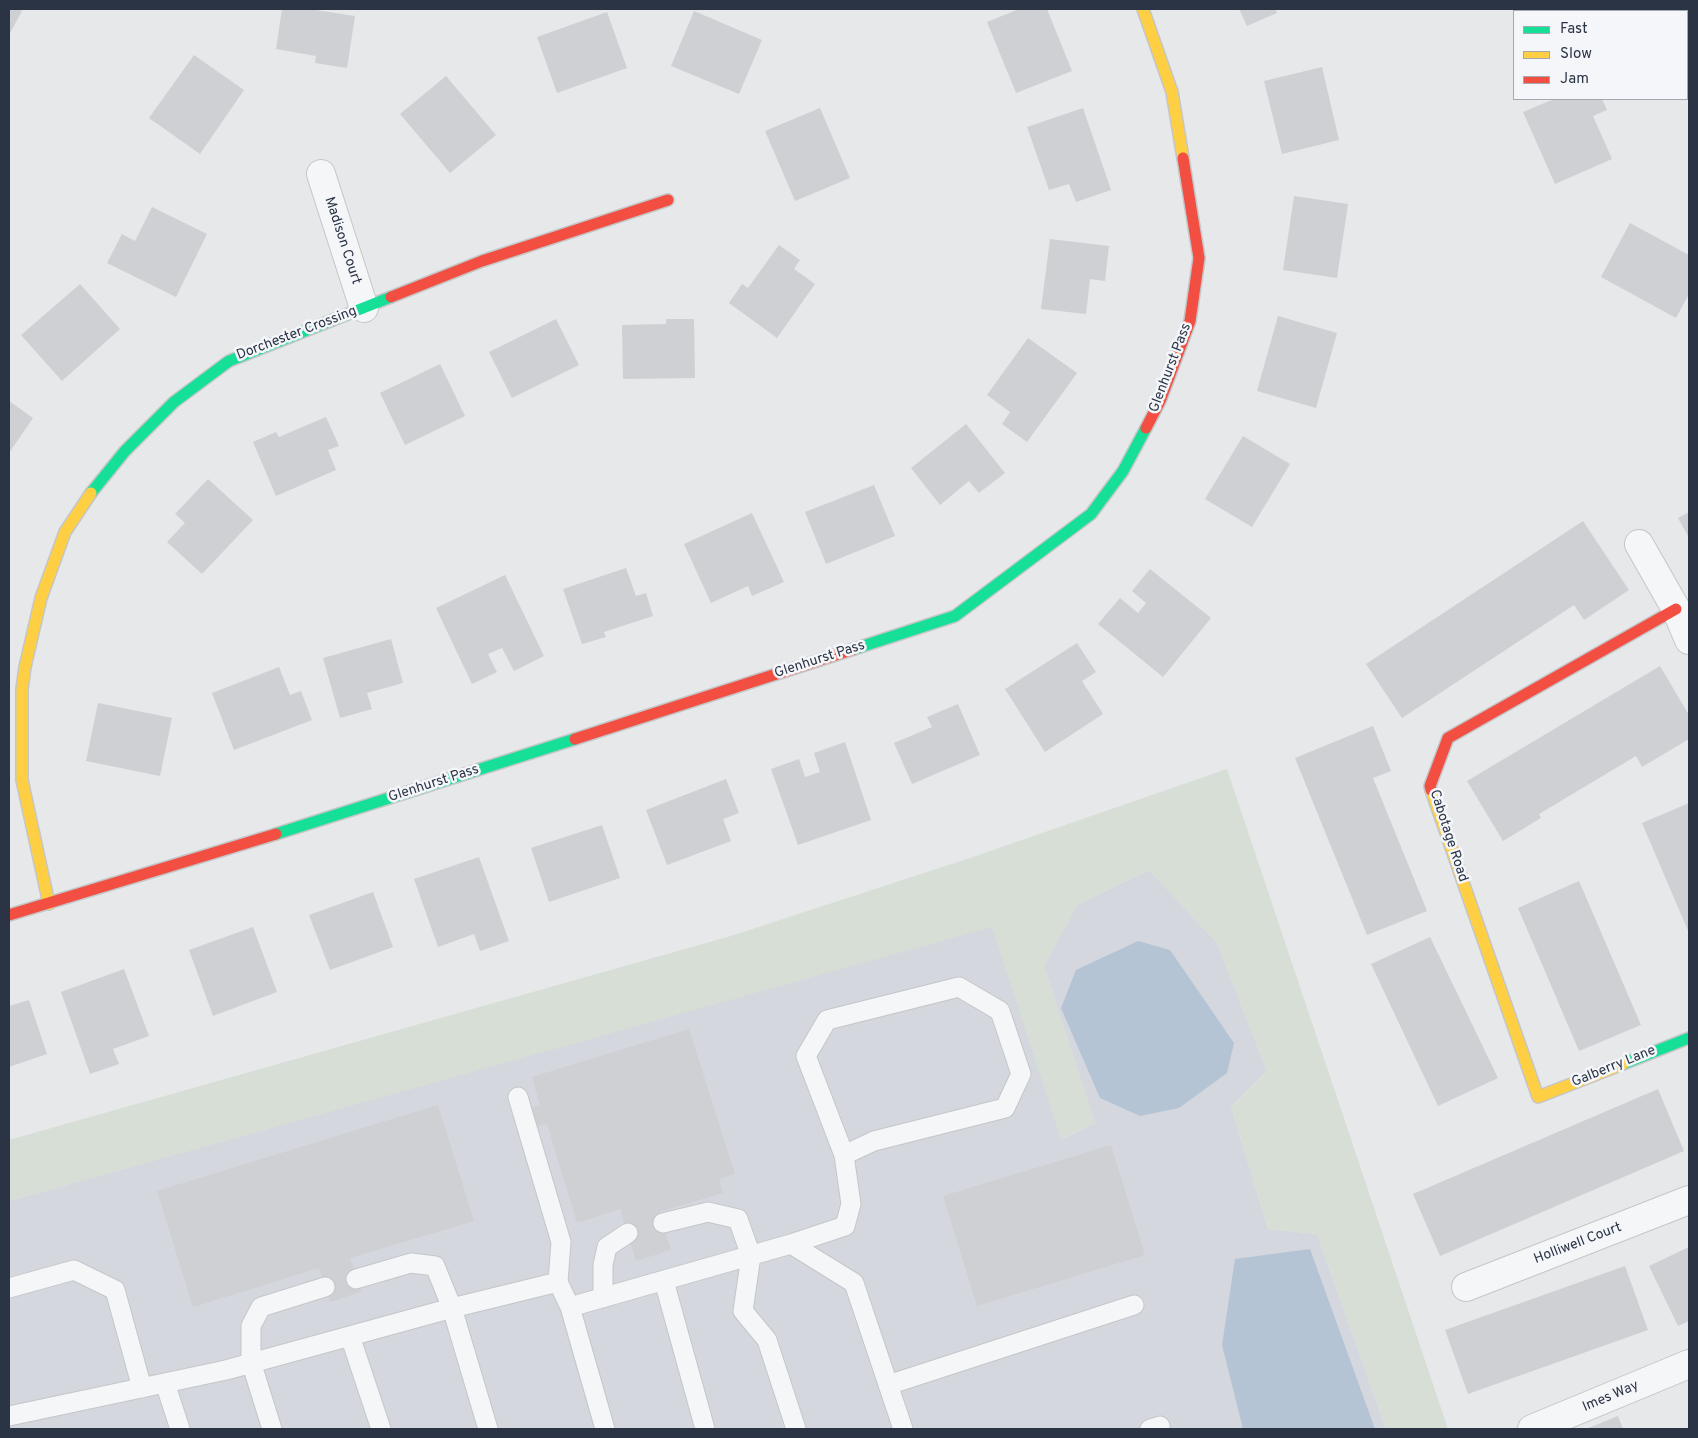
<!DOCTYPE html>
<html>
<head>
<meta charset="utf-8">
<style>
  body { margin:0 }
  #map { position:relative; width:1698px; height:1438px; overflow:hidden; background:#e6e8ea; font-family:Overpass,sans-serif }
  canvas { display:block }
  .frame { position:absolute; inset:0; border:10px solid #2b3445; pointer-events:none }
  .legend { position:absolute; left:1513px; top:10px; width:175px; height:90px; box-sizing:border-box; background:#f4f6f9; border:1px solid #a4a8b1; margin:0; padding:6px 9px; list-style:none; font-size:15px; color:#2b3445 }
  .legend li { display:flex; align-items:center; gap:10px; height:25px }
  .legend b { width:25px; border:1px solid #a4a8b1 }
</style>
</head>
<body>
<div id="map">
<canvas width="1698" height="1438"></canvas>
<div class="frame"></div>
<ul class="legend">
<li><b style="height:6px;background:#16e098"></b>Fast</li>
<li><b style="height:6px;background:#ffcf43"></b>Slow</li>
<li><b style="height:6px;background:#f24e42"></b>Jam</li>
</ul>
</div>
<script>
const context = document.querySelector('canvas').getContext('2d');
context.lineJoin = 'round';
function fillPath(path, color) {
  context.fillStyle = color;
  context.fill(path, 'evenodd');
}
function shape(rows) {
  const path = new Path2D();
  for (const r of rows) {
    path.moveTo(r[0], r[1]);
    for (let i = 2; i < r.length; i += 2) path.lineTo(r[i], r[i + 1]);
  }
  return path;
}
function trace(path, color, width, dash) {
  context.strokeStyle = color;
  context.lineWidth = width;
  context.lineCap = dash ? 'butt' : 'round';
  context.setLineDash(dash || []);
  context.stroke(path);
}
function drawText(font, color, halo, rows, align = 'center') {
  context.font = font + ' Overpass,sans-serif';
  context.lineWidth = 5;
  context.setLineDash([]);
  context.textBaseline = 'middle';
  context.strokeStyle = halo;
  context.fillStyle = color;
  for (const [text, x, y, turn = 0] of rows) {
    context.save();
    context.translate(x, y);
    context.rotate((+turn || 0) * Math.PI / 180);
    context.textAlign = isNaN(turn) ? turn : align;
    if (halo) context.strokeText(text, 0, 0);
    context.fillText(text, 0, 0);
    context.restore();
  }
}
const built = shape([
  [1149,870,1217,943,1267,1071,1231,1107,1268,1229,1317,1234,1386,1429,9,1429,9,1201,992,926,1062,1139,1095,1123,1044,966,1077,905]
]);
const green = shape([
  [1227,769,1448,1429,1386,1429,1317,1234,1268,1229,1231,1107,1267,1071,1217,943,1149,870,1077,905,1044,966,1095,1123,1061,1139,992,927,9,1201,9,1140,731,936,970,858]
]);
const water = shape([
  [1138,941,1170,950,1234,1043,1227,1073,1179,1108,1140,1116,1100,1098,1061,1008,1076,970],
  [1310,1249,1375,1429,1243,1429,1222,1345,1235,1259]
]);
const building = shape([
  [9,9,18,9,22,11,9,35],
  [282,9,309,9,355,16,347,68,315,63,316,56,276,49],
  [1019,9,1047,9,1072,71,1016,93,987,22],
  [1239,9,1275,9,1277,13,1247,26],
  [1565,9,1624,9,1625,11,1566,11],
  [694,11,762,40,739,94,671,66],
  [607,12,627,68,557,93,537,37],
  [194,55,244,90,200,154,149,118],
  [1322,67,1339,140,1282,154,1264,81],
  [446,76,496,135,450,173,400,114],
  [1554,99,1602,99,1607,110,1593,116,1612,159,1555,184,1523,112],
  [820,108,850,178,795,201,765,131],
  [1083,108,1111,190,1076,202,1069,184,1049,190,1027,127],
  [1294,196,1348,204,1337,278,1283,270],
  [152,207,207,234,176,297,107,263,122,234,135,241],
  [1630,223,1689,255,1689,294,1676,318,1601,277],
  [1050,239,1109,246,1105,281,1090,279,1086,314,1041,309],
  [779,245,800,260,794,269,815,284,777,338,729,303,742,284,748,288],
  [80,284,120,329,62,381,21,335],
  [1278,316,1337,333,1316,408,1257,391],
  [556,319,579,365,512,398,489,352],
  [666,319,694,319,695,378,623,379,622,325,666,324],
  [1028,338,1077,373,1027,442,1002,424,1010,412,987,395],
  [440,364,465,416,405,445,380,393],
  [9,401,33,418,9,453],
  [326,417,339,446,328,450,336,470,276,496,253,442,276,432,279,437],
  [966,424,1005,473,979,493,969,481,940,505,911,468],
  [1243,436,1290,464,1252,527,1205,499],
  [208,479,253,520,202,574,167,542,185,523,175,514],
  [874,485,895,536,826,564,805,512],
  [1689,512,1689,538,1678,518],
  [752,513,784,582,752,596,748,586,711,603,684,544],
  [1583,521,1629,590,1584,620,1574,605,1402,718,1366,664],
  [626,568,636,596,646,593,653,616,604,632,606,637,582,644,563,589],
  [1150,569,1211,618,1163,677,1098,624,1120,598,1138,613,1146,603,1132,591],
  [505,575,544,656,514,671,502,648,488,654,497,672,472,684,436,608],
  [391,639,403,683,367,693,372,709,340,718,323,658],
  [1077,643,1096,672,1082,681,1103,714,1045,752,1005,689],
  [1660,666,1689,715,1689,739,1642,767,1636,756,1539,814,1541,818,1503,841,1467,781],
  [279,667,290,695,301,691,312,720,234,750,212,693],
  [98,703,172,718,160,776,86,761],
  [958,704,980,755,912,784,894,743,932,727,927,717],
  [1373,726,1391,771,1373,778,1427,911,1367,935,1295,758],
  [845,742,871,820,798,845,771,769,799,759,805,777,820,772,814,753],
  [726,779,739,813,723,819,731,841,667,865,646,810],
  [1689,803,1689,933,1642,823],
  [602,825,620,878,549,902,531,848],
  [479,857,509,941,480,951,474,934,438,947,414,879],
  [1579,881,1641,1025,1579,1051,1518,908],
  [373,892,393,947,330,970,309,915],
  [253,927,277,992,213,1016,189,950],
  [1430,937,1498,1078,1438,1106,1371,964],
  [124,969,149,1036,113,1049,119,1064,90,1074,61,992],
  [29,1000,47,1054,9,1067,9,1006],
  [689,1029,735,1174,719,1179,723,1193,659,1212,671,1250,636,1261,620,1209,577,1223,547,1124,536,1127,530,1108,540,1105,532,1077],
  [1658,1089,1684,1151,1440,1256,1413,1194],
  [438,1105,474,1221,350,1258,361,1292,330,1302,319,1268,193,1307,157,1191],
  [1111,1145,1145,1255,977,1306,943,1196],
  [1689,1247,1689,1321,1678,1326,1649,1266],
  [1625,1266,1648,1330,1468,1394,1445,1330],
  [1618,1416,1623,1429,1586,1429]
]);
const lane = shape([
  [518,1097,561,1242,558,1282],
  [663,1223,708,1212,738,1219,751,1256,743,1311,767,1340,796,1429],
  [791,1244,845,1226,851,1204,844,1155,806,1056,827,1020,959,987,1000,1011,1021,1074,1005,1108,874,1141,844,1155],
  [356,1279,411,1263,435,1266,452,1308,488,1429],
  [664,1281,705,1429],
  [9,1288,74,1270,115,1290,142,1388],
  [603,1298,603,1265,607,1247,628,1233],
  [570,1307,605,1429],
  [350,1336,381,1429],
  [165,1383,180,1429],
  [888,1385,1134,1305],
  [9,1416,226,1370,452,1308,558,1282,570,1307,791,1244,854,1283,903,1429],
  [272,1429,251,1362,251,1326,261,1307,325,1287],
  [1150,1429,1160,1426]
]);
const street = shape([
  [321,174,364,308],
  [1639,544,1676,609,1689,640],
  [1466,1287,1689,1200],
  [1532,1429,1689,1364]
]);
const fast = shape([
  [91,493,125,451,174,402,229,361,391,297],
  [854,649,955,616,1091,514,1123,471,1146,428],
  [276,834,575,739],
  [1623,1064,1689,1038]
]);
const slow = shape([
  [1143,9,1172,92,1183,158],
  [1431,790,1538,1097,1623,1064],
  [49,904,22,780,22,689,25,667,41,598,65,532,91,493]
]);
const jam = shape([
  [391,297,482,261,668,200],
  [1146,428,1160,401,1190,321,1199,258,1183,158],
  [575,739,854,649],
  [1431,790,1430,786,1448,738,1676,609],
  [9,915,276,834]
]);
const streetNames = [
  ["Madison Court",342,241,72],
  ["Dorchester Crossing",297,334,-21],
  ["Glenhurst Pass",1171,368,-69],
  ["Glenhurst Pass",820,660,-18],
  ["Glenhurst Pass",434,784,-18],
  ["Cabotage Road",1448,836,72],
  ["Galberry Lane",1614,1067,-22],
  ["Holliwell Court",1578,1244,-21],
  ["Imes Way",1611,1397,-23]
];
fillPath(built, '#d4d7dd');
fillPath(green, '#d6ded6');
fillPath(water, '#b4c4d5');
fillPath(building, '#ced0d3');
trace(lane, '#c4c6c8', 21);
trace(street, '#c4c6c8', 30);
trace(fast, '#c4c6c8', 14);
trace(slow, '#c4c6c8', 14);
trace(jam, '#c4c6c8', 14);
trace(lane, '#f5f6f7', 19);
trace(street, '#f5f6f7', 28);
trace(fast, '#16e098', 11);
trace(slow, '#ffcf43', 11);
trace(jam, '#f24e42', 11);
drawText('14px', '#2b3445', '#f4f6f9', streetNames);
</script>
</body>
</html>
